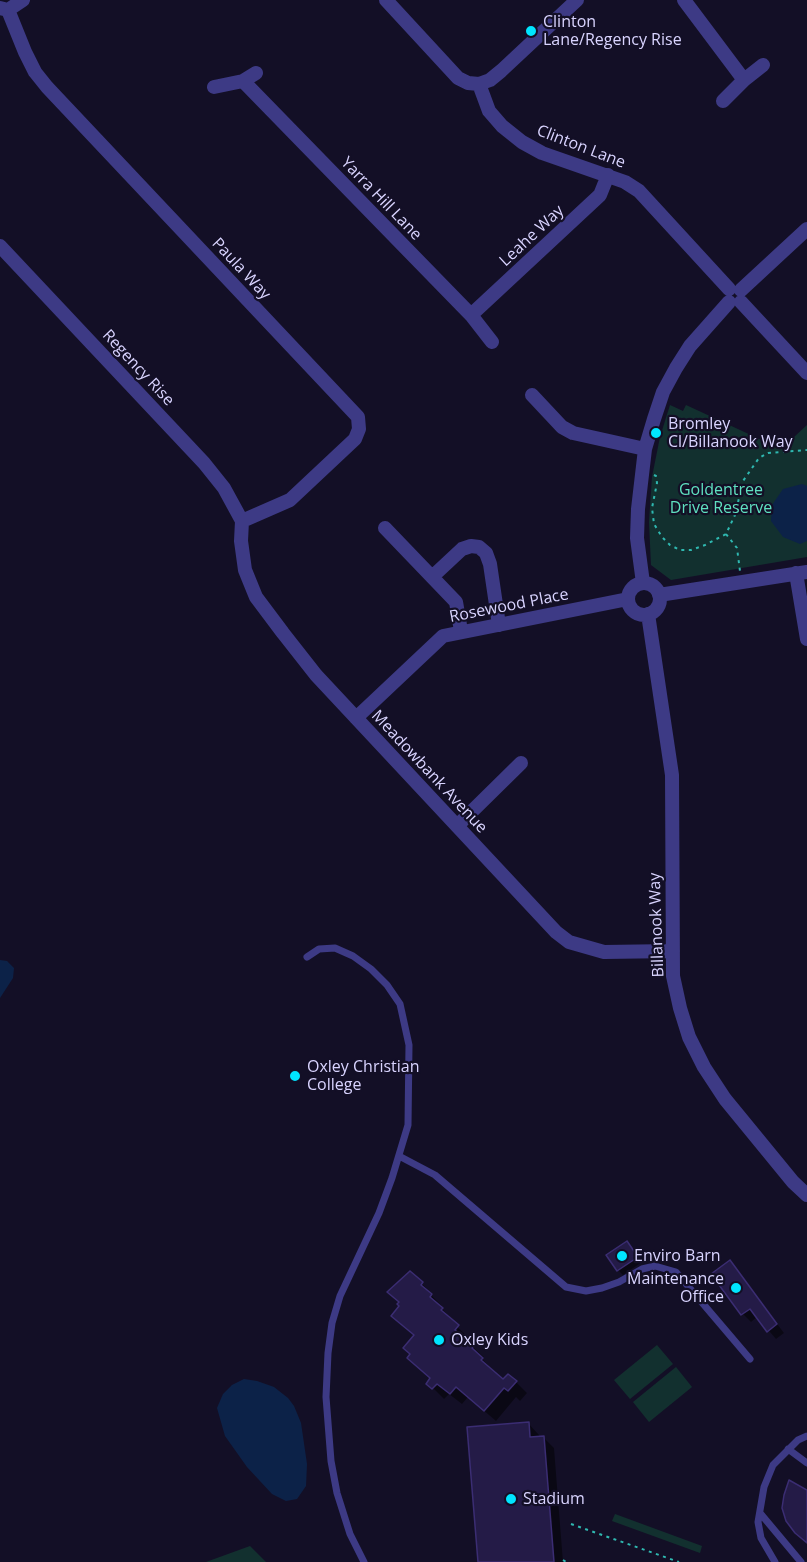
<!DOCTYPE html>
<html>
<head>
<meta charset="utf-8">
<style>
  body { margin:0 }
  canvas { display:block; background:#130f26 }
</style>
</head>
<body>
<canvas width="807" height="1562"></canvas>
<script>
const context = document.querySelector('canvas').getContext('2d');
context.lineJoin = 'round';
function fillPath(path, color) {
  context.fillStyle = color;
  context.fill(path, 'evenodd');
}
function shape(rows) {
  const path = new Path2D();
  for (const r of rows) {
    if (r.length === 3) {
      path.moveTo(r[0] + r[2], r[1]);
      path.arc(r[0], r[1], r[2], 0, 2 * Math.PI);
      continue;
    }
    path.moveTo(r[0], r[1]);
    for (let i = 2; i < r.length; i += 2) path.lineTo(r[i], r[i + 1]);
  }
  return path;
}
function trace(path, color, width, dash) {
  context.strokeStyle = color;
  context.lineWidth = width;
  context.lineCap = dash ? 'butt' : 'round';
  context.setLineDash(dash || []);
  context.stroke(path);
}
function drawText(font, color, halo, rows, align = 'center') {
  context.font = font + ' "Open Sans",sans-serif';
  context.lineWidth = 4.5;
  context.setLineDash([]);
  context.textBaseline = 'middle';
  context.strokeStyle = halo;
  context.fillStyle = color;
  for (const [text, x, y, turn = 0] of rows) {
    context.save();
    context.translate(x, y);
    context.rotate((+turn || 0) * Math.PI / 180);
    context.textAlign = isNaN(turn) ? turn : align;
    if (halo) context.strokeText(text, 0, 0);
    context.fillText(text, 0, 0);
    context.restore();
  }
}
const green = shape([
  [670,405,683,411,686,405,781,449,807,425,807,557,671,580,651,565,649,522,652,477,660,437],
  [657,1345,673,1364,630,1399,614,1380],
  [676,1367,692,1387,649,1422,633,1402],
  [615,1514,702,1546,700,1553,612,1521],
  [250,1546,266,1562,206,1562]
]);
const water = shape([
  [802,484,807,486,807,541,800,544,783,537,771,521,772,505,783,489],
  [0,960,7,961,14,968,13,978,0,998],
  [244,1379,257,1381,274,1387,288,1398,294,1406,301,1423,307,1464,306,1486,297,1499,286,1501,272,1494,247,1467,225,1436,217,1408,223,1394,232,1385]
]);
const shadow = shape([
  [627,1243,642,1262,623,1275,618,1270],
  [730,1262,784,1333,776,1339,757,1317,751,1322,743,1314],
  [410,1273,433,1294,432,1296,442,1306,441,1308,453,1320,451,1321,468,1337,466,1341,484,1357,482,1359,493,1370,492,1371,504,1381,516,1382,527,1393,520,1401,516,1397,496,1421,468,1397,462,1404,449,1394,444,1399,428,1383,431,1379,409,1358,412,1355,415,1336,404,1326,401,1306],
  [528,1423,539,1435,539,1437,543,1437,554,1448,563,1562,479,1562]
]);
const building = shape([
  [627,1241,638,1257,617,1271,606,1255,627,1241],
  [730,1260,777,1324,767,1332,750,1309,741,1315,711,1274,730,1260],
  [410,1271,423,1282,421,1285,432,1294,430,1297,443,1308,441,1310,459,1325,455,1330,474,1345,472,1348,483,1358,481,1360,503,1379,508,1374,517,1381,508,1391,504,1388,484,1411,456,1387,450,1394,437,1384,432,1389,426,1384,430,1378,407,1358,410,1354,403,1348,414,1335,391,1316,399,1306,397,1304,399,1302,387,1292,410,1271],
  [529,1422,530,1437,544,1436,554,1562,478,1562,467,1427,529,1422],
  [789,1480,807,1490,807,1543,795,1533,786,1521,782,1508,784,1495,789,1480]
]);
const path = shape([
  [654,475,656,476,657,483,652,508,654,524,662,537,670,545,680,550,691,550,705,545,726,534,735,515,743,481,759,458,768,453,807,450],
  [726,534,737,548,740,571],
  [571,1524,679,1562],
  [563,1560,566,1562]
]);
const lane = shape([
  [307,957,319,949,335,948,353,956,371,969,387,985,400,1004,409,1045,408,1125,392,1178,379,1213,340,1296,332,1323,328,1353,326,1397,331,1461,337,1493,350,1534,364,1562],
  [399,1156,435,1175,566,1287,586,1291,602,1288,619,1282,642,1269,655,1266,676,1272,750,1359],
  [788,1449,807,1463],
  [760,1513,801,1562],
  [775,1562,761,1538,758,1522,764,1487,773,1465,798,1440,807,1436]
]);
const street = shape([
  [386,0,458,78,468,83,479,84,490,80,501,71,577,0],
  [684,0,744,80],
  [0,8,8,10,23,0],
  [8,10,25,52,35,72,47,87,358,417,359,429,355,439,290,500,242,521],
  [243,81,471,315,492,342],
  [479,84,489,111,502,126,522,142,542,153,625,182,639,191,729,289],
  [214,87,243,81,256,73],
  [723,101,744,80,763,65],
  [0,246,204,463,224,488,242,521],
  [741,290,807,229],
  [741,302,807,373],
  [471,315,600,195,608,175],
  [532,395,562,427,573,433,645,449],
  [242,521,241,541,245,570,256,597,283,633,316,675,556,932,569,942,604,952,673,951],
  [385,528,456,602,461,631],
  [796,573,807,639],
  [432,577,462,549,471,546,479,547,486,553,490,564,499,625],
  [643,583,637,538,638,509,645,449,654,419,663,392,676,368,690,346,729,302],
  [644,599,16],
  [659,595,807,572],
  [648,614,672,775,673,976,680,1008,689,1037,704,1067,725,1099,793,1182,807,1195],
  [356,718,443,636,628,599],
  [457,826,521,763]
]);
const markers = [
  [531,31,6,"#00e5ff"],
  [656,433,6,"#00e5ff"],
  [295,1076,6,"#00e5ff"],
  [622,1256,6,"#00e5ff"],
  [736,1288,6,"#00e5ff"],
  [439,1340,6,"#00e5ff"],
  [511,1499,6,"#00e5ff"]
];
const poiNames = [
  ["Clinton",543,22],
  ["Lane/Regency Rise",543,40],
  ["Bromley",668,424],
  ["Cl/Billanook Way",668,442],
  ["Oxley Christian",307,1067],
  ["College",307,1085],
  ["Enviro Barn",634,1256],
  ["Maintenance",724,1279,"right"],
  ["Office",724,1297,"right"],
  ["Oxley Kids",451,1340],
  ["Stadium",523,1499]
];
const streetNames = [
  ["Clinton Lane",581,147,21],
  ["Yarra Hill Lane",381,199,46],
  ["Leahe Way",532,236,-43],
  ["Paula Way",241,269,47],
  ["Regency Rise",138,368,47],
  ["Rosewood Place",509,606,-11],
  ["Meadowbank Avenue",429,772,47],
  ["Billanook Way",657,925,-92]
];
const parkNames = [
  ["Goldentree",721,490],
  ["Drive Reserve",721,508]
];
fillPath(green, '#12302f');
fillPath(water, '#0c2248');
fillPath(shadow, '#0007');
fillPath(building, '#241b47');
trace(building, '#3b2d73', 1.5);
trace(path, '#2fb8b0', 2, [3, 4.5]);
trace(lane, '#3d3a85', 7);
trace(street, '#3d3a85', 14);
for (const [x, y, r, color] of markers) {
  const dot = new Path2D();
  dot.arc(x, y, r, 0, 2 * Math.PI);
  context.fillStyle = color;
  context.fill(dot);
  trace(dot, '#130f26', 2);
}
drawText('16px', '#d9d4ff', '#130f26', poiNames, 'left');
drawText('16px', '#d9d4ff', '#130f26', streetNames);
drawText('16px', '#5fe0c0', '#130f26', parkNames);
</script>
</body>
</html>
